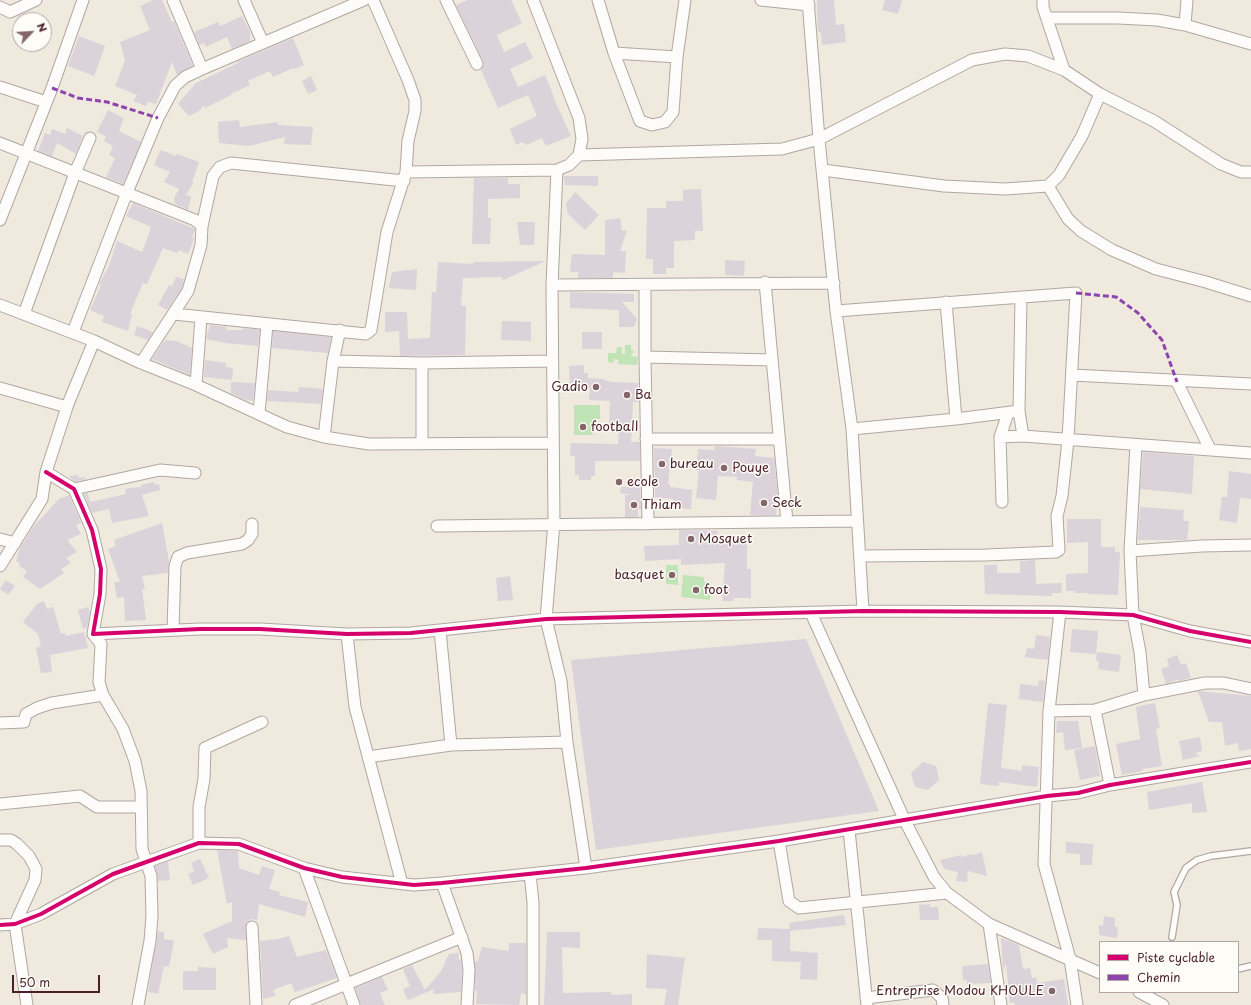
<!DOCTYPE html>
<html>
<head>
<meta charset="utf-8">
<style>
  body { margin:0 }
  #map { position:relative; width:1251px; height:1005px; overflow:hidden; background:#efe9de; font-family:"Playpen Sans",sans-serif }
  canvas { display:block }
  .legend { position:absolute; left:1099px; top:941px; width:140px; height:52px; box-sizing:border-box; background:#fdfcf7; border:1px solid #b5a4a5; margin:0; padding:5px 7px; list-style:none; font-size:12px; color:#4a1f2b }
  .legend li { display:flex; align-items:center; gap:8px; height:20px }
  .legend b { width:20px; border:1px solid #b5a4a5 }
  .north { position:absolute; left:12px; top:12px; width:40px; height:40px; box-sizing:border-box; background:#fdfcf7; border:1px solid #b5a4a5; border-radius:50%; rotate:65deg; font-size:11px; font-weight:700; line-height:16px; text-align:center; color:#4a1f2b }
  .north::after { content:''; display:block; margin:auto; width:14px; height:18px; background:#84666a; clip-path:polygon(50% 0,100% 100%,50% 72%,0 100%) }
  .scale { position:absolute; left:12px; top:975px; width:88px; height:18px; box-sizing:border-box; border:2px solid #4a1f2b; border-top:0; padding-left:5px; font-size:12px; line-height:14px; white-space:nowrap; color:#4a1f2b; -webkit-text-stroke:3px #fdfcf7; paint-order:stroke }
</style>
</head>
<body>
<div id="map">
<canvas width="1251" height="1005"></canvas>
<ul class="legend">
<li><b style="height:5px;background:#d6006c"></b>Piste cyclable</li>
<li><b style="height:5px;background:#8e44ad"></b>Chemin</li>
</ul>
<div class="north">N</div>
<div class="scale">50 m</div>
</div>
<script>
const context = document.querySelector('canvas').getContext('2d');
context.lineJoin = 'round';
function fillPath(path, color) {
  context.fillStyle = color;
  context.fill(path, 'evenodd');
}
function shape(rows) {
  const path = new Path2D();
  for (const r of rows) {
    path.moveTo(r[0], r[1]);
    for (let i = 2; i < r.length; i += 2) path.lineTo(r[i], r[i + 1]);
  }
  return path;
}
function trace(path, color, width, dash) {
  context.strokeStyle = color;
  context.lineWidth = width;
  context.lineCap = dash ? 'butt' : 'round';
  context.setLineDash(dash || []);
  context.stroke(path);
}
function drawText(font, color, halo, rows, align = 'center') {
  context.font = font + ' "Playpen Sans",sans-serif';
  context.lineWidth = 3;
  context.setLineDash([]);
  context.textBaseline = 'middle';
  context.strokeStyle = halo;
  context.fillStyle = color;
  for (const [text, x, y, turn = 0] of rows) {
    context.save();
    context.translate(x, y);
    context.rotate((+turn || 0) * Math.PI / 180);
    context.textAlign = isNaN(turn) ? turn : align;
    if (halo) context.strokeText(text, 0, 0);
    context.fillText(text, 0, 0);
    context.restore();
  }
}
const green = shape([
  [625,345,631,345,631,350,634,351,631,356,638,357,637,365,618,364,619,360,614,359,614,363,608,362,608,353,616,353,617,347,622,347,622,354,625,354],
  [574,405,600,405,600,419,593,419,593,435,574,435],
  [666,565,678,565,678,585,666,584],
  [683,575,704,577,704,582,711,582,710,600,681,597]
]);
const building = shape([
  [153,0,162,0,172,22,174,21,193,66,177,75,172,62,156,104,148,102,146,106,133,101,137,95,115,86,125,61,120,42,150,30,140,6],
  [468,0,511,0,522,23,497,35,504,52,525,42,533,58,510,69,518,87,545,75,554,97,553,97,571,136,546,146,542,138,526,145,523,142,516,145,510,129,537,116,528,95,498,108,481,70,484,65,483,61,456,5],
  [817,0,834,0,836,25,844,24,846,42,822,45,821,32,818,32],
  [885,0,902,0,898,14,882,10],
  [242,16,250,32,250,41,232,49,227,37,206,47,204,43,199,45,194,32,218,22,220,26],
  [79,36,105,46,94,76,68,66],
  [293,38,304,65,294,69,293,68,273,77,270,71,248,81,250,85,231,94,231,95,205,108,204,105,199,111,189,116,178,104,196,83,238,63,237,62],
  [311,76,317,90,308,94,302,81],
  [108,110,124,118,119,131,141,142,123,184,106,177,115,158,109,155,113,146,104,141,106,136,97,132],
  [239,120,240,127,278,122,278,125,313,127,311,145,284,144,285,137,249,146,219,143,218,122],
  [67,128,83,136,76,154,57,143,52,156,38,151,45,133,50,135,52,129,65,134],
  [161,150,176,156,177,154,199,162,192,182,194,182,186,195,191,196,188,210,175,204,174,198,179,189,164,182,170,172,154,165],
  [564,176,598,176,598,186,565,185],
  [474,178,508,178,508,184,520,184,520,198,488,199,488,218,491,218,490,244,472,244],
  [701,189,703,231,695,231,695,240,674,241,674,268,666,268,666,274,653,274,653,259,646,259,647,208,666,208,666,201,683,201,683,190],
  [575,192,599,215,585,230,568,214,566,203],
  [133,203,195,229,192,238,194,239,188,254,179,250,177,253,163,248,147,284,143,283,130,314,132,315,128,331,102,322,104,316,90,310,101,285,99,284,109,266,117,241,142,252,145,244,151,227,126,216],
  [620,218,622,231,627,230,620,251,626,251,625,273,613,272,613,278,578,278,578,272,570,272,572,254,605,255,605,220],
  [517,222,535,222,534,245,520,245],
  [725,260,745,261,744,276,725,275],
  [546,261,503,280,502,277,463,278,461,306,466,306,465,355,400,356,399,331,385,332,385,312,407,312,408,339,430,338,432,292,436,293,438,262,473,264,473,262],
  [417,269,416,290,389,288,392,272],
  [176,277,184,279,182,288,167,310,158,305,169,285,172,286],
  [570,292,634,294,634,302,622,302,637,319,634,327,619,327,619,310,570,308],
  [502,321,531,322,531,341,501,340],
  [210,325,226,327,227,330,243,330,243,328,260,330,258,346,225,343,206,339],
  [137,326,153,332,148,340,134,335],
  [273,331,331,337,328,353,272,348],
  [582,332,602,332,602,349,582,349],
  [165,340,176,341,192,348,190,375,152,359],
  [205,360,226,363,225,367,233,368,232,380,204,377],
  [584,365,584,373,588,373,588,378,603,379,611,382,638,383,639,402,633,402,631,442,640,442,640,461,595,461,595,476,591,476,591,480,579,480,579,475,575,475,575,456,570,456,571,443,618,444,619,425,609,425,610,401,589,400,590,389,570,390,569,366],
  [231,382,255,383,253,401,246,400,231,393],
  [299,387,323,389,321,404,267,401,268,390,298,392],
  [715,446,756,449,755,456,774,458,778,497,776,515,750,515,753,482,737,480,737,477,718,476,716,500,696,498,699,470,696,470,698,449,714,450],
  [654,448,672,449,668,484,670,484,670,487,692,490,691,509,678,508,678,502,672,502,673,499,655,497],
  [1143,452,1194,456,1192,494,1140,489],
  [1229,471,1251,474,1251,499,1240,498,1237,523,1219,520,1222,497,1227,497],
  [78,475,79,478,85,477,86,479,75,482,69,476],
  [154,482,155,485,159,484,160,490,142,495,149,516,112,523,109,509,92,513,84,494,88,493,90,502,126,494,125,489,141,487,141,485],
  [621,487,640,487,641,509,638,509,638,517,625,517,625,495,633,495,620,493],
  [69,495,81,523,76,525,81,534,67,540,77,552,66,558,71,563,61,569,64,573,40,589,23,577,27,571,19,566,20,563,16,561,20,548,33,527,59,499],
  [1140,507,1184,510,1183,521,1189,521,1187,540,1138,540],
  [1067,519,1101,519,1101,547,1115,547,1115,552,1120,552,1118,595,1088,594,1088,593,1075,593,1075,591,1066,591,1066,574,1088,573,1088,542,1067,543],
  [162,523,169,561,168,573,142,576,145,589,142,589,146,620,125,621,124,597,117,598,114,582,120,582,108,549,116,546,114,540],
  [679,530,718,531,717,538,747,539,747,569,751,569,751,598,734,598,733,601,722,601,725,563,681,565,681,559,645,561,644,546,679,545],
  [1035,560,1036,584,1062,583,1061,593,1052,593,1052,596,985,594,984,565,997,565,997,573,1020,573,1020,561],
  [510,576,513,600,498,601,496,578],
  [6,580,15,586,8,595,0,589],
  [44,601,47,609,53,607,61,634,65,633,66,636,84,632,88,648,50,655,52,672,41,673,36,648,41,646,38,634,23,622,37,604],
  [88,607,90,613,87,628,83,629,78,610],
  [1072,629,1098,631,1096,654,1070,652],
  [1036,635,1050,637,1048,660,1025,657,1027,648,1034,649],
  [806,639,879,811,596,850,571,660],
  [1097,652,1121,655,1119,672,1098,669,1099,661,1096,661],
  [1177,655,1181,665,1186,663,1191,678,1179,681,1179,679,1166,684,1161,669,1169,666,1167,659],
  [1039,680,1045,681,1043,702,1019,699,1020,684,1038,686],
  [1198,691,1251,696,1251,749,1239,751,1238,743,1225,746,1222,722,1209,722],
  [988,703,1007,705,1001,768,1022,771,1022,765,1039,767,1037,787,999,782,999,786,980,784],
  [1155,703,1160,728,1156,729,1162,766,1142,769,1143,771,1122,775,1116,744,1140,739,1136,707],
  [1057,721,1078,721,1082,748,1065,750,1063,732,1056,733],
  [1200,737,1202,751,1195,753,1200,756,1183,760,1179,741],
  [1095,746,1100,776,1080,780,1074,750],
  [923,762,936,766,939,780,928,790,915,787,911,773],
  [1202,782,1207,812,1192,813,1192,803,1149,810,1147,792],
  [1066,842,1093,844,1092,865,1080,865,1080,854,1066,853],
  [217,850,238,851,239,868,259,875,262,866,275,870,269,889,280,892,279,895,308,902,305,917,259,904,257,920,250,919,246,924,246,940,227,938,228,947,213,954,203,934,232,921,232,902,227,904],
  [982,852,987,876,968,871,967,882,956,881,958,872,944,869,940,860,961,855,962,857,973,854,973,855],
  [200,859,209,878,193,885,188,874,194,871,191,863],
  [168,861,170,880,158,881,155,866],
  [930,904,930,907,938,907,939,920,920,920,919,905],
  [844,915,846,925,790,931,790,951,818,953,817,980,800,979,801,962,772,961,772,940,757,940,758,928,790,929,789,923],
  [1104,916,1115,918,1115,927,1118,927,1117,938,1099,935,1099,925,1103,926],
  [158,931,164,932,164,939,174,941,169,967,164,966,158,994,148,992],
  [547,932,580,932,580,948,562,947,563,993,611,992,611,995,632,994,632,1005,544,1005],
  [289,936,297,957,326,950,337,978,295,992,291,983,273,990,276,996,263,999,260,941,279,939],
  [1001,938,1019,945,1023,969,1030,968,1032,978,1036,977,1037,983,1064,979,1068,1005,1015,1005,1014,1002,1010,1003,1006,964,1003,970],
  [509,943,526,943,526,994,521,993,519,1005,476,1004,477,991,475,991,475,961,478,961,482,947,509,951],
  [459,953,458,959,461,960,462,970,461,992,433,994,434,989,408,1000,403,989,410,986,403,969,412,965,425,990,441,971,449,954],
  [647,954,685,958,678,1005,664,1005,667,989,646,988],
  [988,964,991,983,967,984,967,980,963,980,962,966],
  [198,967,216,968,216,990,183,990,183,971,198,971],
  [382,977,388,990,380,993,385,1005,361,1005,355,988]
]);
const lane = shape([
  [1172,937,1177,905,1174,892,1186,868,1197,860,1211,856,1251,851],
  [1238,969,1251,966]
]);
const street = shape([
  [173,0,202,69],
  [244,0,263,43],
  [446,0,477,64],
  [598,0,614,53,638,116,640,121,652,125,665,122,673,112,677,57,685,0],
  [761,0,809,5],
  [808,0,819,139,836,311,852,429,863,611],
  [1043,0,1043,7,1064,70],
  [0,7,10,12,36,0],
  [1047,18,1118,18,1157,20,1185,25,1251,44],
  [1185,25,1187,0],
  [614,53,677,57],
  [0,87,46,102],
  [0,143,195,220,202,226,201,245,188,291,141,363],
  [579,155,782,149,819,139,972,60,1005,54,1028,56,1064,70,1100,94,1154,121,1221,164,1241,172,1251,172],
  [557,170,552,285,554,523,546,619,561,681,567,742,586,868],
  [823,170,944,186,1005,189,1048,186,1059,175,1082,136,1100,94],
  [406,172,557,170,569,165,579,155,582,139,579,118,533,0],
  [1048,186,1068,219,1081,231,1112,250,1156,269,1206,282,1251,296],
  [0,220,52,88,83,0],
  [202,226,213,176,220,167,231,163,404,181],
  [765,282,787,522],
  [552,285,834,283],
  [645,285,645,357,648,524],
  [1021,297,1019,411,1023,436],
  [946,302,956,419],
  [0,305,94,341,141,363,196,385,287,427,324,437,369,444,552,443],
  [836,311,1076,293,1068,440,1062,496,1057,516,1059,550,1056,552,986,555,860,556],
  [24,314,75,173,90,138],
  [174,314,366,334,371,330,387,232,406,172,408,141,415,111,415,100,408,80,373,0],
  [73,332,126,195,158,118,175,86,185,77,202,69,364,0],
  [645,357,772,360],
  [333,361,422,363,552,361],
  [422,363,422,443],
  [1072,375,1251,384],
  [1177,382,1210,449],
  [196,385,201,318],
  [0,388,67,407],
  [259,413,267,325],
  [852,429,956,419,1019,411],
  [324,437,333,361,340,330],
  [1000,437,1023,436,1251,453],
  [646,439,779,439],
  [46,472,74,489,92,530,101,569,100,594,93,634,200,629,260,629,347,634,411,633,546,619,863,611,1060,612,1133,615,1190,631,1251,642],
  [74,489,160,470,195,473],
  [1002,502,1000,437,1008,413],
  [437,526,857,521],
  [0,539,15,543],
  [1130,551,1202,546,1251,545],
  [0,566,42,499,46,472,68,404,94,341],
  [1060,612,1049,711,1044,864,1070,959,1077,1005],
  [811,613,905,821,934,877,947,893,989,924,1100,973],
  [173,630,175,566,178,557,187,553,242,544,248,540,252,534,252,524],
  [440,630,451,745],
  [93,634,101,644,99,682,103,695,123,729,135,761,141,791,142,849,151,876,152,916,150,941,138,1005],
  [347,634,355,707,402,884],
  [1144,695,1205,683,1224,683,1251,689],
  [1049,711,1095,710],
  [0,723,24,722,26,714,37,708,52,703,103,695],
  [368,757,451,745,567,742],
  [1110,785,1095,710,1144,695,1140,652,1133,615,1130,551,1136,445],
  [0,804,80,796,97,807,141,807],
  [849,830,867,1005],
  [0,840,11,840,17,844,29,856,36,869,35,880,15,924,27,1005],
  [779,841,789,901,799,908,947,893],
  [199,843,199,807,204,779,205,748,262,722],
  [304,868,354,1005],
  [530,874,533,902,533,1005],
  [442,883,467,953,469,970,467,1005],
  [989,924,1001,1005],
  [0,925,15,924,41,914,113,874,199,843,239,844,304,868,342,877,414,885,442,883,586,868,779,841,1047,796,1078,793,1110,785,1251,762],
  [252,927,256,1005],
  [1139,992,1163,1005],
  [866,998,933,990,942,998,943,1005],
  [295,1005,462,937]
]);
const quiet = shape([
  [52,88,78,98,107,102,158,118],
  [1076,293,1116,297,1138,313,1162,340,1177,382]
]);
const cycleway = shape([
  [46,472,74,489,92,530,101,569,100,594,93,634,200,629,260,629,347,634,411,633,546,619,863,611,1060,612,1133,615,1190,631,1251,642],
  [0,925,15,924,41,914,113,874,199,843,239,844,304,868,342,877,414,885,442,883,586,868,779,841,1047,796,1078,793,1110,785,1251,762]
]);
const markers = [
  [596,387,4,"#84666a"],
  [627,395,4,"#84666a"],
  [583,427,4,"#84666a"],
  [662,464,4,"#84666a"],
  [724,468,4,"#84666a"],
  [619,482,4,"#84666a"],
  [764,503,4,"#84666a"],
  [634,505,4,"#84666a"],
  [691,539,4,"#84666a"],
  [672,575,4,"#84666a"],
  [696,590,4,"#84666a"],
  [1052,991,4,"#84666a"]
];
const poiNames = [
  ["Gadio",588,387,"right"],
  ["Ba",635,395],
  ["football",591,427],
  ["bureau",670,464],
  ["Pouye",732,468],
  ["ecole",627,482],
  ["Seck",772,503],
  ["Thiam",642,505],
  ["Mosquet",699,539],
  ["basquet",664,575,"right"],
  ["foot",704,590],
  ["Entreprise Modou KHOULE",1044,991,"right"]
];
fillPath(green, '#c1e4b7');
fillPath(building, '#dcd2da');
trace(lane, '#b0a7a2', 8);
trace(street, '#b0a7a2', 13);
trace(lane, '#fdfcfa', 5.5);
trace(street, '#fdfcfa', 11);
trace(quiet, '#8e44ad', 3, [6, 3]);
trace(cycleway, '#d6006c', 4);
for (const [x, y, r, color] of markers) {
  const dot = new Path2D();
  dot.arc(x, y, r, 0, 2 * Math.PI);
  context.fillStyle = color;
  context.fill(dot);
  trace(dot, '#fdfcf7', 1.5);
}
drawText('13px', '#4a1f2b', '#fdfcf7', poiNames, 'left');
</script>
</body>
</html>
